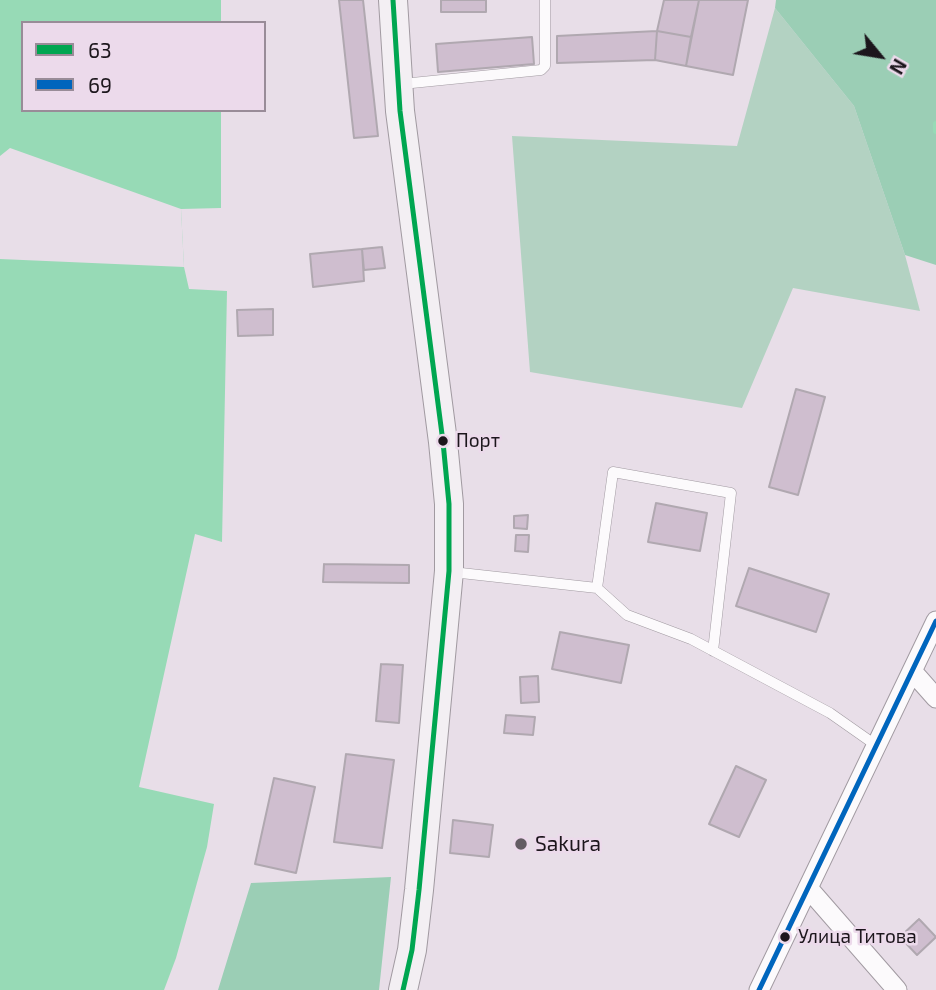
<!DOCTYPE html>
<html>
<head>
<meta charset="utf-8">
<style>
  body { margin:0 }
  #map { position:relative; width:936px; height:990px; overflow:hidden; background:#e8dee8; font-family:"Exo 2",sans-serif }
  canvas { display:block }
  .legend { position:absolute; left:21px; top:21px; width:245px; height:91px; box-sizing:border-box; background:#ecdaeb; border:2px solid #998c98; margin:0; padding:9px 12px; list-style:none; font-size:21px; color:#1c161c }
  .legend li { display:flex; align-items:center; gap:14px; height:35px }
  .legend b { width:35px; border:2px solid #998c98 }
  .north { position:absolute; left:845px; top:21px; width:70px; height:70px; -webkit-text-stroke:5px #ecdaeb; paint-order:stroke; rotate:120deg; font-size:19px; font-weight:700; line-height:28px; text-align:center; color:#1c161c }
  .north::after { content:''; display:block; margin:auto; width:24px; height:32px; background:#1c161c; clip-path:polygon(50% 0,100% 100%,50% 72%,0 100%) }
</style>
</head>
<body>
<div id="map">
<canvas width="936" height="990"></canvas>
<ul class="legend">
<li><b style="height:9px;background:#00a651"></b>63</li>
<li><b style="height:9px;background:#0065bd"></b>69</li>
</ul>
<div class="north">N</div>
</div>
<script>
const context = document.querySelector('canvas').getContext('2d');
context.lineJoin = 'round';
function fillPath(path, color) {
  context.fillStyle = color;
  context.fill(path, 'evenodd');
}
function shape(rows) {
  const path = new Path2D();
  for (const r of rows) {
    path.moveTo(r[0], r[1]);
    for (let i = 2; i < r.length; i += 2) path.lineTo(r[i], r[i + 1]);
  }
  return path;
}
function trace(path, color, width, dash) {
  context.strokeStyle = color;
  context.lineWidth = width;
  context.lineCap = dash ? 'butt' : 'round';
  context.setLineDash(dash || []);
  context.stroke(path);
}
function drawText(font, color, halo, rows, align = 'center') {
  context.font = font + ' "Exo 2",sans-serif';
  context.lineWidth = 5;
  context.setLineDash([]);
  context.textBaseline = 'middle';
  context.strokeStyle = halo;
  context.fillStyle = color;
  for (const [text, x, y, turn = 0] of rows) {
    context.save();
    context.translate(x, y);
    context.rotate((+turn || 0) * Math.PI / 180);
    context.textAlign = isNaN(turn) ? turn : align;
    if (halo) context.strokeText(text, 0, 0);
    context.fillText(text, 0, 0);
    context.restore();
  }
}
const green = shape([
  [775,8,854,106,905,255,920,311,793,288,742,408,530,372,512,136,737,146]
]);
const forest = shape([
  [776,0,936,0,936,265,905,255,854,106,775,8],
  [391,877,379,990,218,990,251,883]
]);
const water = shape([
  [0,0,221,0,221,23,23,23,23,110,221,110,221,208,181,209,184,267,189,289,227,291,222,542,195,534,139,787,214,804,207,847,176,958,164,990,0,990]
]);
const pier = shape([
  [10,148,181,209,184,267,0,259,0,156]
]);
const stream = shape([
  [936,124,936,131]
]);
const building = shape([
  [339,0,363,0,378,136,354,138,339,0],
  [441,0,486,0,486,12,441,12,441,0],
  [664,0,699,0,691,37,657,31,664,0],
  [699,0,748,0,733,75,686,66,699,0],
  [657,31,655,60,557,63,557,36,657,31],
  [657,31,691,37,686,66,655,60,657,31],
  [532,37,534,64,438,72,436,44,532,37],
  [382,247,385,268,364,270,362,249,382,247],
  [362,249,364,281,313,287,310,254,362,249],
  [273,309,273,335,238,336,237,310,273,309],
  [796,389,825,397,798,495,769,487,796,389],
  [656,503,707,513,700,551,648,542,656,503],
  [528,515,527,529,514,528,514,516,528,515],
  [516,535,529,535,528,552,515,551,516,535],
  [324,564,409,565,409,583,323,582,324,564],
  [749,568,829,594,816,632,736,606,749,568],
  [560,632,629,645,621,683,552,669,560,632],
  [381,664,403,665,399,723,376,721,381,664],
  [538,676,539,702,521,703,520,677,538,676],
  [506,715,535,717,533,735,504,733,506,715],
  [346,754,394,760,382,848,334,842,346,754],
  [736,766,766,780,739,837,709,824,736,766],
  [274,778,315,787,296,873,255,864,274,778],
  [453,820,493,825,489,857,450,853,453,820],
  [919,919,936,937,917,955,900,937,919,919]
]);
const service = shape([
  [402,84,541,70,545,66,545,0],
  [452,572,597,588,627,615,691,639,830,713,877,746],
  [597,588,613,472,731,493,713,651]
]);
const minor = shape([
  [913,672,936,698],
  [808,888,897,990],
  [759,990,936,621]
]);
const secondary = shape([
  [393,0,400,111,443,442,449,504,449,571,419,890,412,950,403,990]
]);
const bus1 = shape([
  [393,0,400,111,443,442,449,504,449,571,419,890,412,950,403,990]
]);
const bus2 = shape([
  [759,990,936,621]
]);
const markers = [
  [443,441,6,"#1c161c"],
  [521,844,7,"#635c63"],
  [785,937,6,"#1c161c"]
];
const busNames = [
  ["Порт",456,441],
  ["Улица Титова",798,937]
];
const poiNames = [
  ["Sakura",535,844]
];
fillPath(green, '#b3d2c2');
fillPath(forest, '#9bceb5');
fillPath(water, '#97dab6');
fillPath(pier, '#e8dee8');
trace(stream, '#97dab6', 6);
fillPath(building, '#cfbecf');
trace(building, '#b0a8b0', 2);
trace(service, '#a19aa1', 11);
trace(minor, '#a19aa1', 21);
trace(secondary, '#a19aa1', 30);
trace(service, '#fcfafc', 10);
trace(minor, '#fcfafc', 19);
trace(secondary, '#f3eff3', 28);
trace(bus1, '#00a651', 5);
trace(bus2, '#0065bd', 5);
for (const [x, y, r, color] of markers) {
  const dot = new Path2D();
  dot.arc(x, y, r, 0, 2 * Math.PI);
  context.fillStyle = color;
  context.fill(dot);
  trace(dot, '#ecdaeb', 2.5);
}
drawText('19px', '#1c161c', '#ecdaeb', busNames, 'left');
drawText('21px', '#1c161c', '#ecdaeb', poiNames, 'left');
</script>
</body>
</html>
